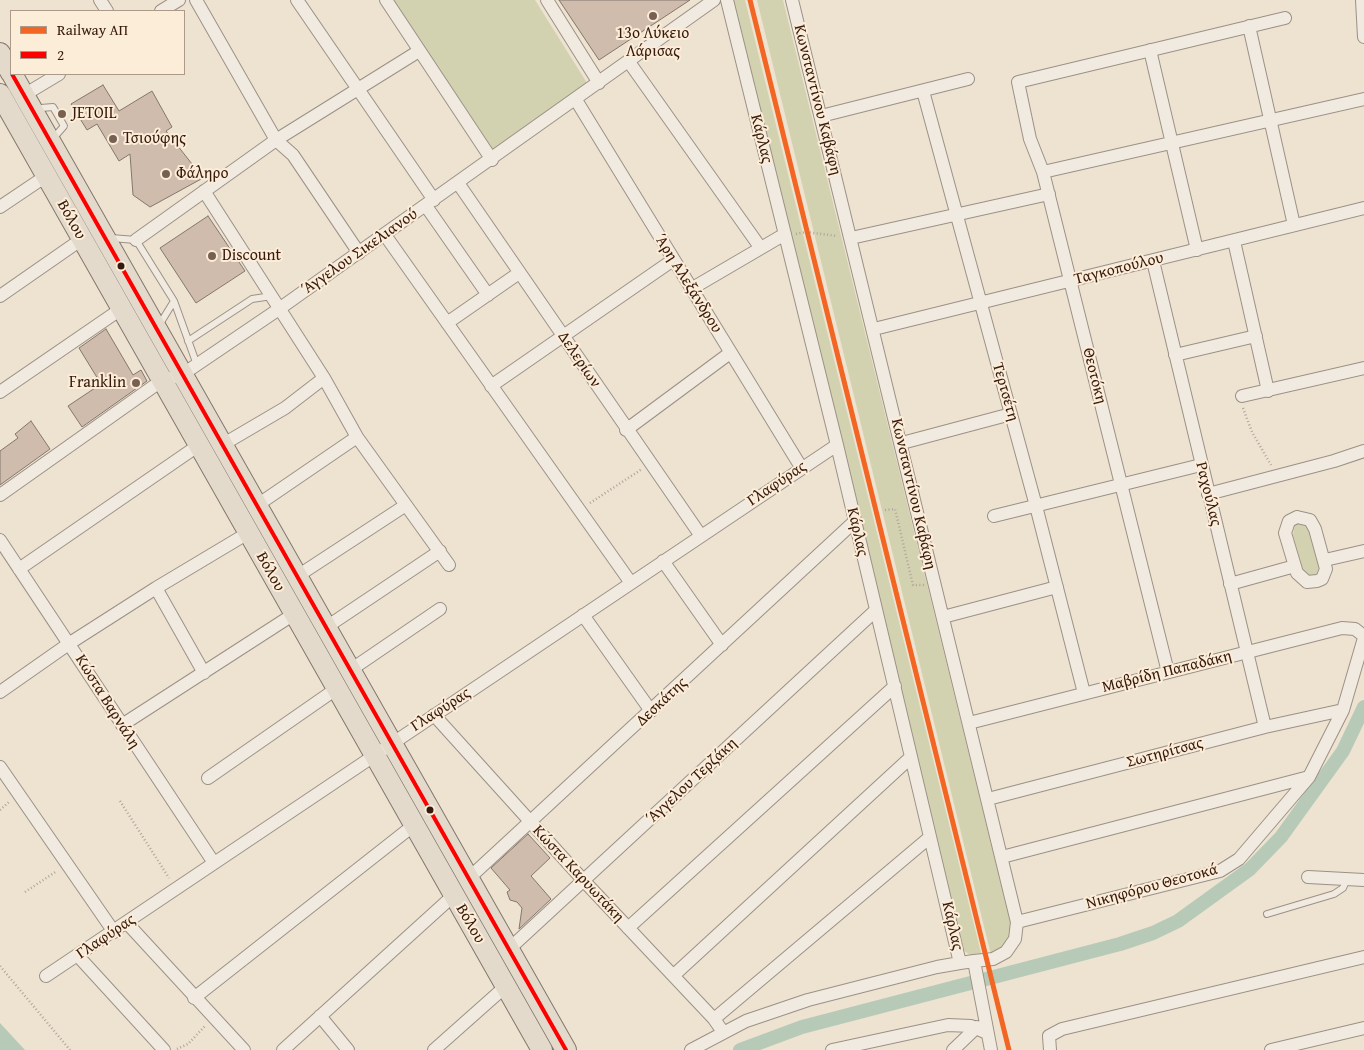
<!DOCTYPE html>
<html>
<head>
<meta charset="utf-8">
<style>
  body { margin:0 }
  #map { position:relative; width:1364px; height:1050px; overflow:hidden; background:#eee2d0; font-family:"Gentium Book Plus",serif }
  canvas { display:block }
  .legend { position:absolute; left:10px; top:10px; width:175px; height:65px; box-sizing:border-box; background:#fcedd8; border:1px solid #ad9987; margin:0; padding:6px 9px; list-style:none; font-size:15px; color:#371a0d }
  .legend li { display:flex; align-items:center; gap:10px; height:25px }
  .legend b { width:25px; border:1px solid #ad9987 }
</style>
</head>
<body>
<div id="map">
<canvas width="1364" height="1050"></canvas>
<ul class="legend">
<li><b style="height:6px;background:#f26522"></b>Railway ΑΠ</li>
<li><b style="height:6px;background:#f00"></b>2</li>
</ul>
</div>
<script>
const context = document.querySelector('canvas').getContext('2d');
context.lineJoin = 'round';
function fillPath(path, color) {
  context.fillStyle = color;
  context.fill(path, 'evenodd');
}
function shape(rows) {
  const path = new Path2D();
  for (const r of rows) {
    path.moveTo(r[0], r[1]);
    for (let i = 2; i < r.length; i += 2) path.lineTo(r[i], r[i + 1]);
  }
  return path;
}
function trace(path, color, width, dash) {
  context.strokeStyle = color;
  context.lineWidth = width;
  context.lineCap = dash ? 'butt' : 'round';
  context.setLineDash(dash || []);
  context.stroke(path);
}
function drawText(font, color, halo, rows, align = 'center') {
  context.font = font + ' "Gentium Book Plus",serif';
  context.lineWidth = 4;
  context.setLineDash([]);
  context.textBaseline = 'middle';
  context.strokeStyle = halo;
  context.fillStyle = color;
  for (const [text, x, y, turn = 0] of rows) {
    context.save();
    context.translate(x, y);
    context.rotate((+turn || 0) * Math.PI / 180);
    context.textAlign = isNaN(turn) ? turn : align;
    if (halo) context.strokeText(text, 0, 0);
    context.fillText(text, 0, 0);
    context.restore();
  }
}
const green = shape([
  [394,0,535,0,587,83,494,151],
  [732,0,745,0,982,957,973,957,963,950],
  [757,0,783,0,1010,921,1011,935,1004,947,991,955],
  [1295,523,1305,523,1311,534,1320,566,1316,575,1310,576,1304,573,1293,535]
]);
const water = shape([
  [0,1023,25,1050,0,1050]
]);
const canal = shape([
  [740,1050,802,1027,1120,944,1153,933,1178,921,1250,869,1281,837,1343,751,1364,707]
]);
const building = shape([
  [559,0,690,0,599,60,559,0],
  [103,85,119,111,152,91,172,127,166,131,203,178,150,207,133,195,130,154,119,161,97,124,87,130,71,104,103,85],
  [208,216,245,271,196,303,160,248,208,216],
  [106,329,133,375,141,370,147,381,82,427,68,406,101,384,79,348,106,329],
  [31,421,50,449,0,485,0,451,18,438,15,434,31,421],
  [528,834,550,858,531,876,551,899,519,929,522,908,517,902,510,900,507,892,510,890,491,868,528,834]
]);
const path = shape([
  [796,234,806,232,837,236],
  [1243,408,1252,432,1271,465],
  [590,503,642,469],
  [885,510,895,509,913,585,924,585],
  [120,801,169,878],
  [0,810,10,801],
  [25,892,57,871],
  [0,966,70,1050],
  [177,1049,188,1044,205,1026]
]);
const service = shape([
  [41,108,53,107,64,126,57,134],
  [111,238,136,240,174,301,158,327],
  [174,301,197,365],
  [188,341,252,299,272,296],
  [1267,914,1334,894,1343,888,1347,879]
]);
const minor = shape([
  [100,0,107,11],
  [196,0,276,140,293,155,359,253],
  [297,0,434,200],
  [386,0,492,160],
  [547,0,599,83],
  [727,0,837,445,960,963,974,961,991,1050],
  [792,0,1017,922,1015,939,1006,952,993,959,974,961],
  [1362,0,1364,37],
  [161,11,179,0],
  [1249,26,1294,225],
  [1150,50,1197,250],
  [629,62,760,247],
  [923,91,1036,506,1084,693],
  [24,95,59,74],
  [576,100,801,467],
  [821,116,968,79],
  [1043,172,1364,99],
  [458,183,701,536],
  [204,191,324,378,357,437,449,565],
  [426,206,488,295],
  [0,207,46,176],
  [385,235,631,583],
  [851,238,1049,194],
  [136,240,276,140,419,51],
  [1234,241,1268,391],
  [1153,261,1265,727],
  [691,289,785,234],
  [0,296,82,239],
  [447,323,519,273],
  [874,329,1364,208],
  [1175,355,1256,336],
  [491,386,673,260],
  [0,392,121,309],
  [1242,396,1364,368],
  [626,430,730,353],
  [902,443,1011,414],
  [222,445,285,408,324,378],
  [1208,494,1334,461,1364,451],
  [0,495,154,386,189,370,279,309,714,0],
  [256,506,357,437],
  [994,516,1201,465],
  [1297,517,1310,520,1315,529,1326,569,1322,579,1317,581,1307,582,1297,573,1285,533,1289,521,1297,517],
  [0,540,214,863],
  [1325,560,1364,551],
  [663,561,722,645],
  [19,569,199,445],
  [296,577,406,505],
  [1230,584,1295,566],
  [156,588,204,673],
  [583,615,651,711],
  [943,617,1057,587],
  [325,628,440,551],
  [349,671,440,609],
  [1168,672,1043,172,1030,139,1018,82,1285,18],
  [0,692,70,643,156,588,248,533],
  [434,715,584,881,714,1019,723,1032],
  [969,723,1342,628,1355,629,1364,636],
  [122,725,294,614],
  [0,767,114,932],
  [208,778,336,689],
  [988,799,1265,727,1343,710],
  [1002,857,1309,777],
  [1308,877,1364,880],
  [468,879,854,522],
  [1017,922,1220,871,1239,859,1309,777,1343,710,1364,638],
  [127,923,244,1050],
  [628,928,895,686],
  [508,950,875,611],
  [78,956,164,1050],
  [674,975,910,758],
  [46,976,837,445],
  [194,998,414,825],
  [320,1016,348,1050],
  [714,1019,930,837],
  [283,1050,454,895],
  [434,1050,506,986],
  [691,1050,746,1021,808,1000,937,967,960,963],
  [832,1050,948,1025,971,1026,987,1033],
  [953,1050,977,1027],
  [1050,1050,1049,1036,1062,1029,1364,957],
  [1271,1050,1364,1028]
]);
const primary = shape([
  [0,53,11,73],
  [12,74,566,1050],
  [0,94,542,1050]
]);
const bus1 = shape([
  [12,74,566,1050]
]);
const rail1 = shape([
  [750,0,1009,1050]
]);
const markers = [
  [653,16,5,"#776051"],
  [62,114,5,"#776051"],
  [113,139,5,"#776051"],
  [166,174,5,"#776051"],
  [212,256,5,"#776051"],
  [121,266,4.5,"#371a0d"],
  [136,383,5,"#776051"],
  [430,810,4.5,"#371a0d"]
];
const poiNames = [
  ["13ο Λύκειο",653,34,"center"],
  ["Λάρισας",653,52,"center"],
  ["JETOIL",72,114],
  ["Τσιούφης",123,139],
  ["Φάληρο",176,174],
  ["Discount",222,256],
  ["Franklin",126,383,"right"]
];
const streetNames = [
  ["Κωνσταντίνου Καβάφη",817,100,76],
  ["Κάρλας",761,139,76],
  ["Βόλου",71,220,61],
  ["Άγγελου Σικελιανού",360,252,-35],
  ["Ταγκοπούλου",1119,269,-14],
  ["Άρη Αλεξάνδρου",688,284,58],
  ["Δελερίων",579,360,56],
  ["Θεοτόκη",1094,376,76],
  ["Τερτσέτη",1005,392,74],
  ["Γλαφύρας",777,484,-34],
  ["Κωνσταντίνου Καβάφη",913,494,77],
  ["Ραχούλας",1208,494,76],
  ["Κάρλας",857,532,77],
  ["Βόλου",270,572,61],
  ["Μαβρίδη Παπαδάκη",1167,672,-14],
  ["Κώστα Βαρνάλη",107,702,58],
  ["Δεσκάτης",662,702,-43],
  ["Γλαφύρας",441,710,-33],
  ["Σωτηρίτσας",1165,753,-15],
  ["Άγγελου Τερζάκη",692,781,-43],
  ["Κώστα Καρυωτάκη",578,874,47],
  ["Νικηφόρου Θεοτοκά",1152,887,-15],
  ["Βόλου",470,924,60],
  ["Κάρλας",952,926,77],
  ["Γλαφύρας",106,937,-34]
];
fillPath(green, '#d3d2b0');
fillPath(water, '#b7cab8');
trace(canal, '#b7cab8', 14);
fillPath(building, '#cfbcac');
trace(building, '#82776c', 1);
trace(service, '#9c9186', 8);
trace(minor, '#9c9186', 14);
trace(primary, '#82776c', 22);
trace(path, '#ada59c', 2.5, [1, 2.5]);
trace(service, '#f0eae1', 6);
trace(minor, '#f0eae1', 12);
trace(primary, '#e3dacc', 20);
trace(bus1, '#f00', 4);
trace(rail1, '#f26522', 5);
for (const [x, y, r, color] of markers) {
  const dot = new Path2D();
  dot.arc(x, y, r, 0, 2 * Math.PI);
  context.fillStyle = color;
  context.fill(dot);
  trace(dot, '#fcedd8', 2);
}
drawText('16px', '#371a0d', '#fcedd8', poiNames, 'left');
drawText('16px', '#371a0d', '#fcedd8', streetNames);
</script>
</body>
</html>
